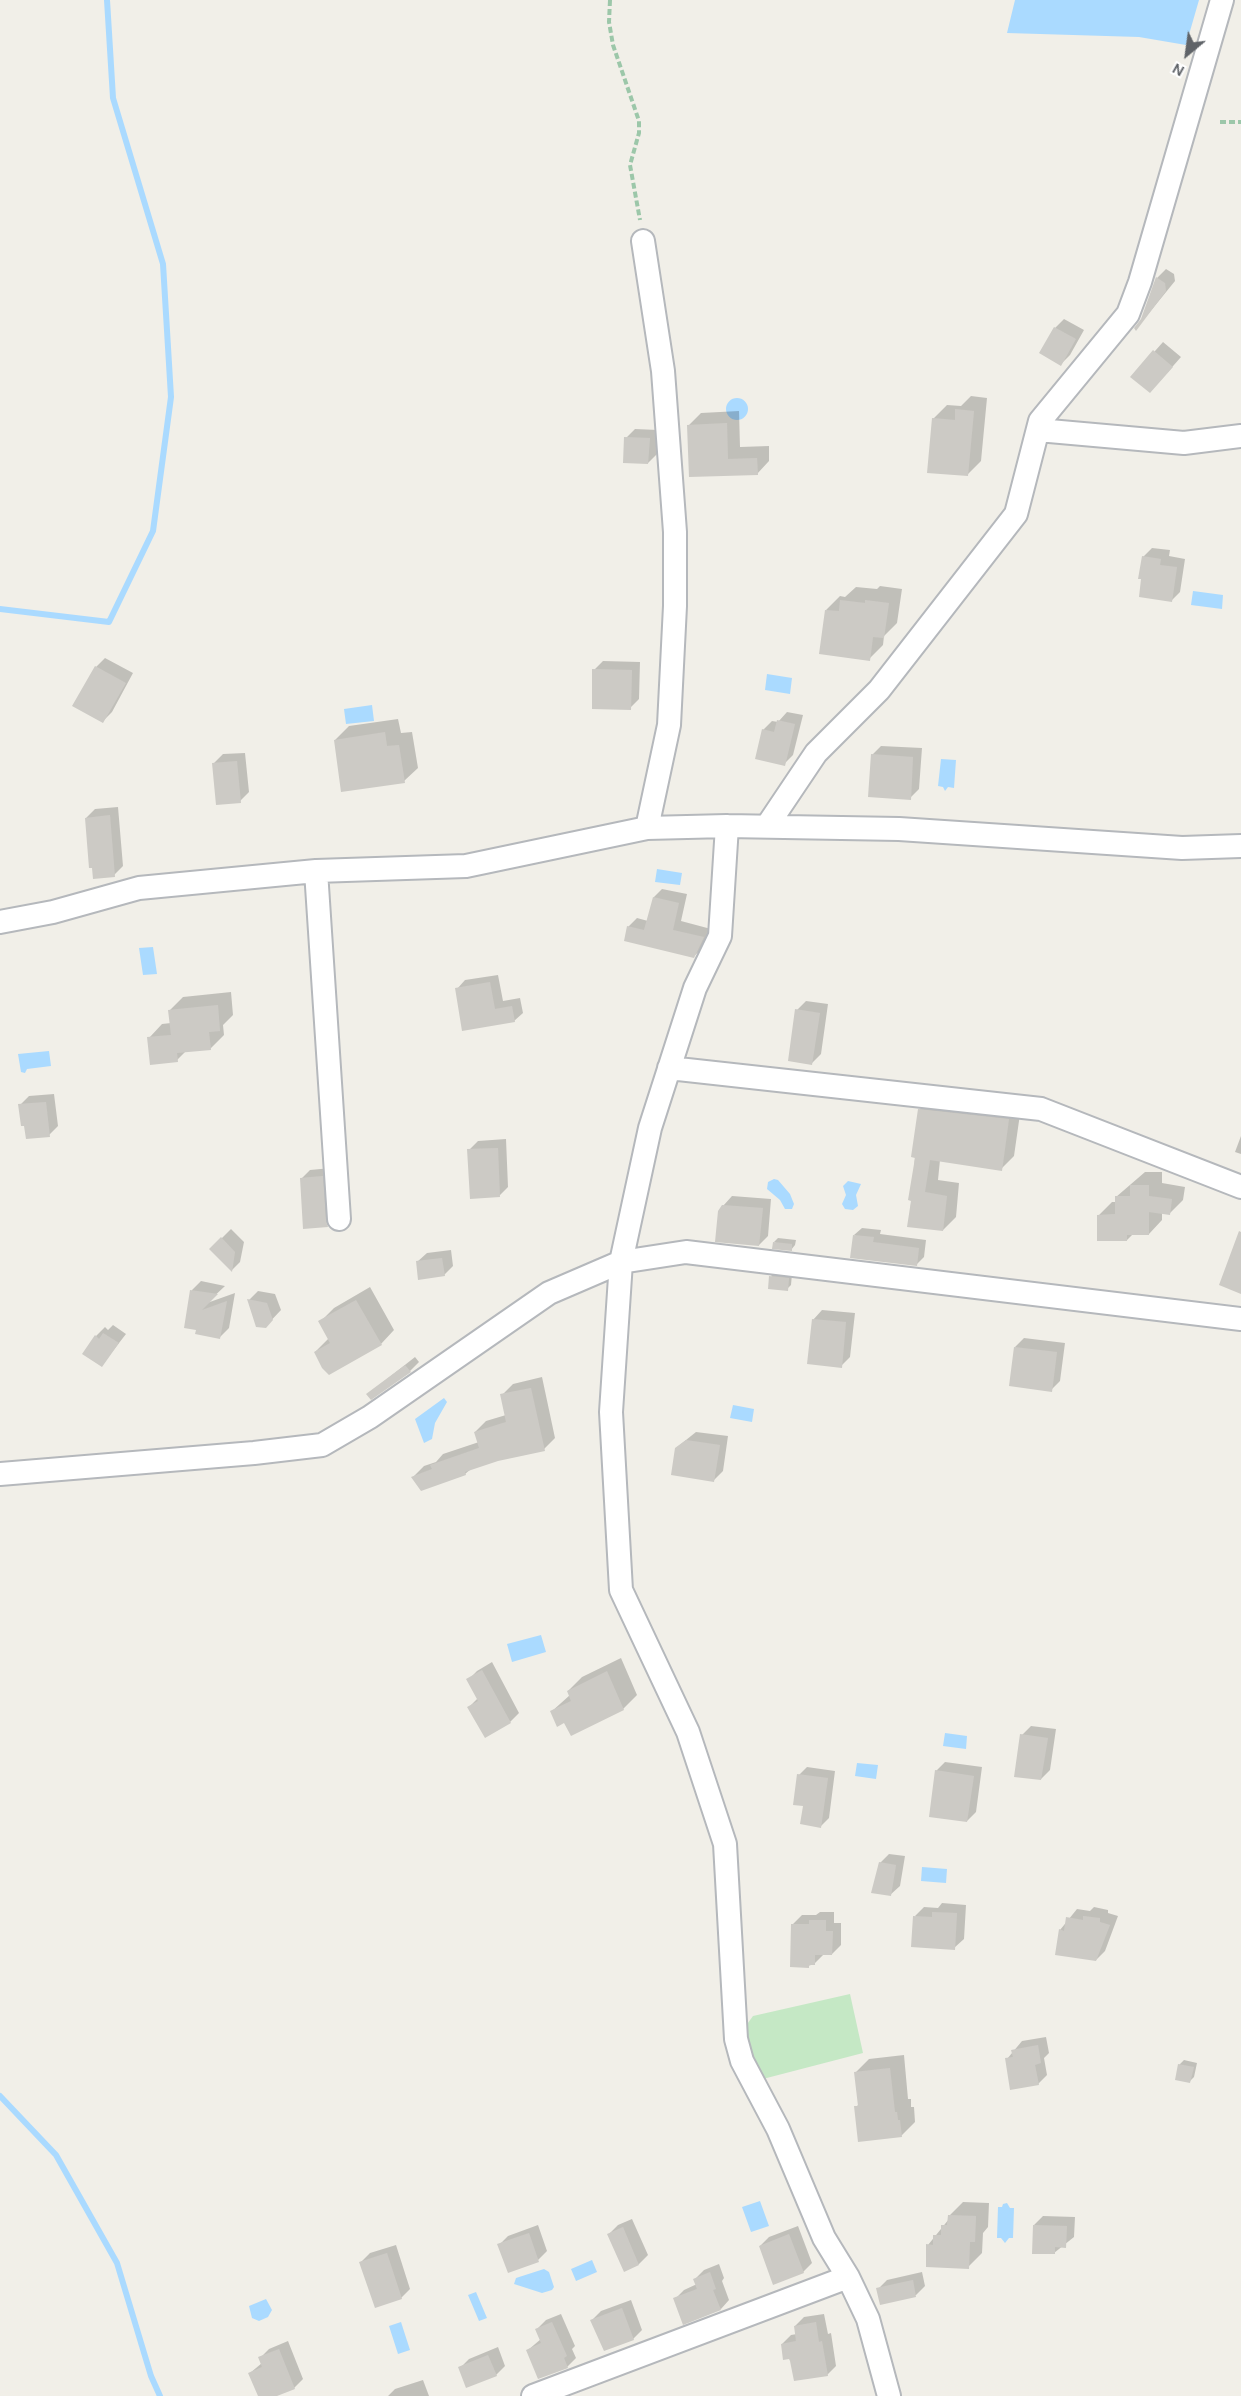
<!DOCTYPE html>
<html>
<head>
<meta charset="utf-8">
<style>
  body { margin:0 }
  #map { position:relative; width:1241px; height:2396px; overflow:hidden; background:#f1efe8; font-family:Karla,sans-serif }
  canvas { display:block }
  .north { position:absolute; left:1157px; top:24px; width:60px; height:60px; -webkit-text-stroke:4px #fff; paint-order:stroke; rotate:209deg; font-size:16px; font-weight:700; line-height:24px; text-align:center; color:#5f6368 }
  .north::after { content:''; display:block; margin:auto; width:21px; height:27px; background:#5f6368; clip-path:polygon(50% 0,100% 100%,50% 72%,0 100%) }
</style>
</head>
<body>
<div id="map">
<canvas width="1241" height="2396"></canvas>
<div class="north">N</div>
</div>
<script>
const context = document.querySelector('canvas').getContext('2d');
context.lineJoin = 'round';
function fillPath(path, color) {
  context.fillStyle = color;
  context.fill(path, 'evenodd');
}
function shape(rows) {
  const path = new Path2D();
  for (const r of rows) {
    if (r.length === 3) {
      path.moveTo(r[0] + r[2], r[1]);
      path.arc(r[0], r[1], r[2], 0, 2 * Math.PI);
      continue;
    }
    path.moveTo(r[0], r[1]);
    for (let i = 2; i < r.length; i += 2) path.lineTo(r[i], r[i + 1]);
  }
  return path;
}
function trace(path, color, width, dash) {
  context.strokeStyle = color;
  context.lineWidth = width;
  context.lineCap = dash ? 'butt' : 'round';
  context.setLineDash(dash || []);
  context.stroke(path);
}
const green = shape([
  [850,1994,863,2053,759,2080,751,2066,745,2027,753,2016]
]);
const water = shape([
  [1015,0,1199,0,1186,45,1139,37,1007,33],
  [737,409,11],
  [1193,591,1223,595,1222,609,1191,605],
  [767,674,792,678,790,694,765,690],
  [372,705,374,721,346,724,344,709],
  [941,759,956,760,954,788,948,787,945,791,943,787,938,786],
  [657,869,682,873,680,885,655,882],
  [153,947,157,974,143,975,139,948],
  [49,1051,51,1066,27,1069,25,1073,21,1072,18,1054],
  [774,1179,778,1180,790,1194,794,1204,792,1209,785,1209,780,1200,767,1189,768,1182],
  [848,1181,861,1184,856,1195,858,1206,853,1210,845,1209,842,1204,846,1195,843,1186],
  [444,1398,447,1402,435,1423,432,1439,424,1443,415,1419],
  [733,1405,754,1409,752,1422,730,1418],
  [541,1635,546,1652,512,1662,507,1644],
  [945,1733,967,1736,966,1749,943,1746],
  [857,1763,878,1765,876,1779,855,1776],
  [922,1867,947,1869,946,1883,921,1881],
  [760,2201,769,2226,751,2232,742,2207],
  [1007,2203,1010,2208,1014,2208,1013,2238,1009,2238,1005,2243,1001,2238,997,2238,998,2207,1002,2207,1003,2204],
  [592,2260,597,2272,576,2281,571,2269],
  [544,2269,549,2272,554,2287,552,2290,542,2293,514,2284,516,2278],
  [476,2292,487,2318,479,2321,468,2295],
  [266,2299,272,2310,268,2317,259,2321,252,2318,249,2306],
  [401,2322,410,2350,398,2354,389,2326]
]);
const shadow = shape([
  [1166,269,1174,274,1175,281,1136,329,1142,319,1157,278],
  [1064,319,1084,330,1070,355,1061,364,1055,328],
  [1163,342,1181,357,1159,382,1132,377],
  [971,396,987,398,981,461,967,475,933,419,947,405,961,406],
  [739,411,740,447,769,446,769,461,757,474,690,475,689,425,701,413],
  [635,429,658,430,657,454,648,463,626,438],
  [1152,548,1170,550,1169,556,1185,559,1180,592,1171,601,1143,557],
  [880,586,902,589,897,623,884,636,883,645,869,659,826,610,840,596,845,597,856,587,877,589],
  [105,658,133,673,112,712,103,721,96,667],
  [603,661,640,662,639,699,630,708,594,670],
  [787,712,803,715,793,755,784,764,763,730,772,721,778,722],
  [398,719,401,733,412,732,418,768,404,781,335,740,349,726],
  [881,746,922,748,919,789,910,798,872,755],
  [245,753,249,792,240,801,214,763,223,754],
  [118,807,123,866,114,875,86,818,95,809],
  [662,889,687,894,681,921,711,929,703,948,694,956,628,927,637,918,648,921,654,897],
  [498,975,503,1001,520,998,523,1013,514,1021,457,989,465,980],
  [231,992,233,1015,223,1025,224,1035,210,1049,186,1051,177,1060,149,1038,162,1024,171,1023,169,1011,183,997],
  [806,1001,828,1004,821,1054,812,1063,797,1010],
  [54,1094,58,1126,49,1135,20,1105,29,1096],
  [932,1097,1021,1107,1014,1156,1001,1169,940,1160,938,1180,959,1183,956,1217,943,1230,909,1226,919,1110],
  [1241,1136,1241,1154,1235,1152],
  [506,1139,508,1187,499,1196,469,1150,478,1141],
  [331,1168,336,1217,328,1226,301,1179,310,1170],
  [1145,1172,1162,1172,1162,1183,1185,1187,1183,1200,1169,1214,1162,1212,1162,1220,1149,1234,1133,1234,1127,1240,1099,1215,1112,1202,1116,1202,1116,1197],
  [732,1196,771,1199,768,1236,759,1245,723,1206],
  [862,1228,881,1230,880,1234,926,1240,924,1257,916,1265,854,1235],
  [231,1229,244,1242,240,1262,232,1270,211,1249],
  [778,1238,796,1240,795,1245,791,1250,774,1242],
  [451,1250,453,1266,444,1275,417,1262,427,1253],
  [775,1272,792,1274,791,1285,787,1289,771,1276],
  [201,1281,225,1286,207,1303,235,1293,229,1328,220,1337,197,1333,192,1290],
  [370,1287,394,1330,381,1344,315,1352,329,1338,320,1322,334,1308],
  [258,1291,275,1294,281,1310,265,1327,249,1300],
  [822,1310,855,1313,850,1357,841,1366,813,1320],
  [113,1325,126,1334,102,1365,96,1336,105,1327,108,1330],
  [1024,1338,1065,1343,1060,1381,1051,1390,1015,1347],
  [415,1357,419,1362,410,1371,368,1394],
  [542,1377,555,1438,544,1449,498,1459,471,1469,465,1474,413,1477,424,1466,436,1462,443,1454,479,1442,475,1432,486,1421,506,1415,502,1395,513,1384],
  [696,1432,728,1436,723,1471,714,1480,676,1448],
  [621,1658,637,1695,623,1709,565,1721,551,1712,570,1695,568,1691,582,1677],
  [492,1662,519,1713,510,1722,486,1736,469,1707,478,1698,468,1680,477,1671],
  [1031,1726,1056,1729,1050,1770,1041,1779,1022,1735],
  [945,1762,982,1767,976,1812,967,1821,936,1771],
  [807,1767,835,1771,829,1818,821,1826,805,1805,799,1775],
  [889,1854,905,1856,900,1886,890,1895,880,1863],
  [942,1903,966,1905,964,1939,954,1948,915,1916,924,1907,938,1908],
  [1094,1907,1108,1910,1108,1913,1118,1916,1105,1951,1096,1960,1060,1930,1077,1909,1090,1911],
  [820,1912,834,1912,834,1923,841,1923,841,1945,832,1954,824,1954,814,1964,808,1966,793,1924,802,1915,816,1915],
  [1046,2037,1049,2053,1044,2058,1047,2075,1038,2084,1007,2059,1022,2041],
  [904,2055,908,2099,911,2099,911,2107,914,2107,915,2122,901,2136,856,2107,859,2104,855,2073,869,2059],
  [1184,2060,1197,2063,1194,2077,1190,2081,1179,2065],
  [963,2202,989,2203,988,2227,983,2233,982,2253,968,2267,928,2245,949,2219,949,2216],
  [1043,2216,1075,2217,1074,2237,1054,2253,1034,2225],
  [632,2219,648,2255,639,2264,624,2270,609,2234,618,2225],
  [538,2225,547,2251,538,2260,499,2245,508,2236],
  [798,2226,812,2263,803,2272,760,2246,769,2237],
  [396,2245,410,2289,401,2298,361,2262,370,2253],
  [719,2264,724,2278,722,2281,729,2300,721,2309,675,2299,684,2290,697,2284,695,2279,704,2270],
  [922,2272,925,2286,916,2295,881,2303,878,2289,887,2280],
  [631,2300,642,2330,633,2339,592,2320,601,2311],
  [561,2314,575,2346,572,2349,576,2358,567,2367,528,2350,541,2339,537,2329,546,2320],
  [824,2314,828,2334,831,2333,836,2366,827,2375,782,2344,791,2335,797,2334,795,2326,804,2317],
  [288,2341,303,2379,294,2388,274,2396,260,2396,250,2373,262,2363,260,2358,269,2349],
  [498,2347,505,2366,496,2375,460,2368,469,2359],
  [423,2380,429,2396,388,2396,395,2389]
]);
const stream = shape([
  [0,609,109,622,153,531,171,397,163,264,113,98,107,0],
  [0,2096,56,2155,117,2263,151,2376,160,2396]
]);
const building = shape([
  [1156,277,1165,283,1166,291,1136,331,1134,328,1141,319],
  [1054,327,1076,339,1061,366,1039,353],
  [1153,350,1173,367,1150,393,1130,377],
  [955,409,974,411,968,476,927,473,932,418,955,420],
  [727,423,728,459,757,458,758,475,689,477,687,425],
  [624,437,650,438,648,464,623,463],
  [1142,556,1161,559,1160,565,1177,567,1172,602,1139,597,1141,579,1138,579],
  [840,600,865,603,865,600,889,603,884,638,873,637,870,661,819,654,825,610,839,611],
  [95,666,126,683,103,723,72,706],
  [592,669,632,670,631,710,592,709],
  [777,720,795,724,785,766,755,759,762,729,774,732],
  [385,732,387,746,399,745,405,783,341,792,334,740],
  [871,754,913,757,911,800,868,797],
  [237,761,241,803,216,805,212,763],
  [110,815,115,877,93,879,92,868,89,868,85,818],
  [653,897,679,903,673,930,704,937,694,958,624,941,627,926,644,930],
  [490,982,495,1009,512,1006,515,1022,462,1031,455,988],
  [218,1005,220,1031,209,1032,211,1050,177,1053,178,1062,150,1065,147,1037,171,1035,168,1010],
  [795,1009,820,1013,812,1065,788,1061],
  [46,1102,50,1137,26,1139,24,1126,21,1126,18,1104],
  [918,1109,1009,1119,1002,1171,930,1160,925,1192,947,1196,943,1231,907,1227,911,1201,908,1200,915,1158,911,1157],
  [498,1148,500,1197,470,1199,467,1149],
  [323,1176,326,1220,328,1227,303,1229,300,1178],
  [1130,1185,1149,1185,1149,1196,1172,1199,1170,1215,1149,1212,1149,1235,1127,1235,1127,1241,1097,1241,1097,1215,1115,1214,1115,1196,1130,1196],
  [722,1205,763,1208,759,1246,715,1242,718,1211],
  [1239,1231,1241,1232,1241,1294,1219,1285],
  [853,1235,874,1237,873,1242,919,1248,917,1266,850,1258],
  [221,1237,235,1252,232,1272,209,1249],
  [773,1242,792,1244,792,1251,772,1249],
  [442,1258,445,1276,418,1280,416,1261],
  [769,1276,789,1278,788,1291,768,1289],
  [190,1290,218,1294,202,1310,227,1301,220,1339,195,1334,196,1330,184,1328],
  [247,1299,267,1303,273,1320,266,1328,256,1327],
  [356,1300,382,1345,329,1375,322,1368,314,1352,330,1343,318,1321],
  [812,1319,846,1322,842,1368,807,1364],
  [103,1333,119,1343,102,1367,82,1354,95,1335,99,1339],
  [1014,1347,1057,1352,1052,1392,1009,1386],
  [405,1365,411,1372,371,1400,366,1394],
  [531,1388,545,1451,498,1461,465,1472,466,1475,421,1491,411,1477,432,1469,430,1465,479,1448,474,1432,506,1422,500,1394],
  [686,1440,720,1445,714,1482,671,1475,675,1448],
  [482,1670,511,1723,485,1738,467,1707,478,1701,466,1679],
  [607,1671,624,1710,571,1736,564,1723,557,1727,550,1711,571,1701,567,1691],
  [1020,1734,1048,1738,1041,1780,1014,1777],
  [935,1770,974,1776,967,1822,929,1817],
  [797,1774,828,1778,821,1828,800,1824,803,1806,793,1805],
  [879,1862,896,1865,891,1896,871,1893],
  [932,1912,957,1913,955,1950,911,1947,913,1916,932,1917],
  [1083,1916,1100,1918,1100,1922,1110,1925,1096,1961,1055,1955,1059,1929,1064,1931,1066,1917,1083,1920],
  [809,1920,826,1920,826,1931,833,1931,832,1955,815,1955,815,1965,809,1965,809,1968,790,1967,791,1924,809,1924],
  [1038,2045,1041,2063,1035,2065,1039,2085,1010,2090,1005,2058,1013,2057,1011,2050],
  [1178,2064,1194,2067,1190,2083,1175,2080],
  [890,2068,895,2112,897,2112,898,2120,900,2120,902,2137,858,2142,854,2106,858,2106,854,2072],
  [948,2215,976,2216,975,2242,970,2242,969,2269,926,2267,926,2244,933,2245,933,2235,941,2235,941,2225,947,2225],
  [1033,2225,1067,2226,1066,2248,1055,2247,1055,2254,1032,2254],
  [623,2227,639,2265,624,2272,607,2234],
  [529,2233,539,2262,508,2273,497,2244],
  [789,2234,804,2273,773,2285,759,2246],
  [387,2253,402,2299,375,2308,359,2262],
  [710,2272,716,2289,713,2290,721,2310,683,2325,673,2298,697,2289,693,2279],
  [913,2280,916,2297,880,2305,876,2288],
  [622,2308,634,2340,604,2351,590,2320],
  [552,2322,567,2356,564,2358,568,2368,538,2379,526,2350,541,2343,535,2329],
  [816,2322,819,2342,822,2341,828,2376,794,2381,790,2361,789,2359,783,2360,781,2344,796,2341,794,2326],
  [279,2349,295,2389,277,2396,258,2396,248,2373,262,2367,258,2357],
  [488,2355,497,2376,466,2388,458,2367]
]);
const path = shape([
  [610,0,609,22,613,45,639,121,639,133,630,165,640,220],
  [1220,122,1241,122]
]);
const minor = shape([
  [643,241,663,371,675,532,675,606,669,725,647,828],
  [1038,430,1184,443,1241,436],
  [727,826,720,936,695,988,650,1128,621,1262,611,1412,621,1590,688,1732,725,1844,736,2039,742,2061,778,2129,824,2238,848,2277,868,2319,889,2396],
  [767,826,816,753,879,690,1016,514,1040,421,1128,314,1140,282,1222,0],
  [316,871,339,1219],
  [0,922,53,912,139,888,316,871,466,866,647,828,727,826,899,829,1182,848,1241,846],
  [669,1068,1041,1109,1241,1187],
  [0,1474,254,1453,322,1445,370,1417,549,1293,621,1262,686,1252,1241,1319],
  [533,2396,848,2277]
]);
fillPath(green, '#c5e8c5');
fillPath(water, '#aadaff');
fillPath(shadow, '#0003');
trace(stream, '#aadaff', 6);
fillPath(building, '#cccac5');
trace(minor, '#b5b8bc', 26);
trace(path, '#9cc7a9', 4, [6, 3]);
trace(minor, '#fff', 22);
</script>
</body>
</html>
